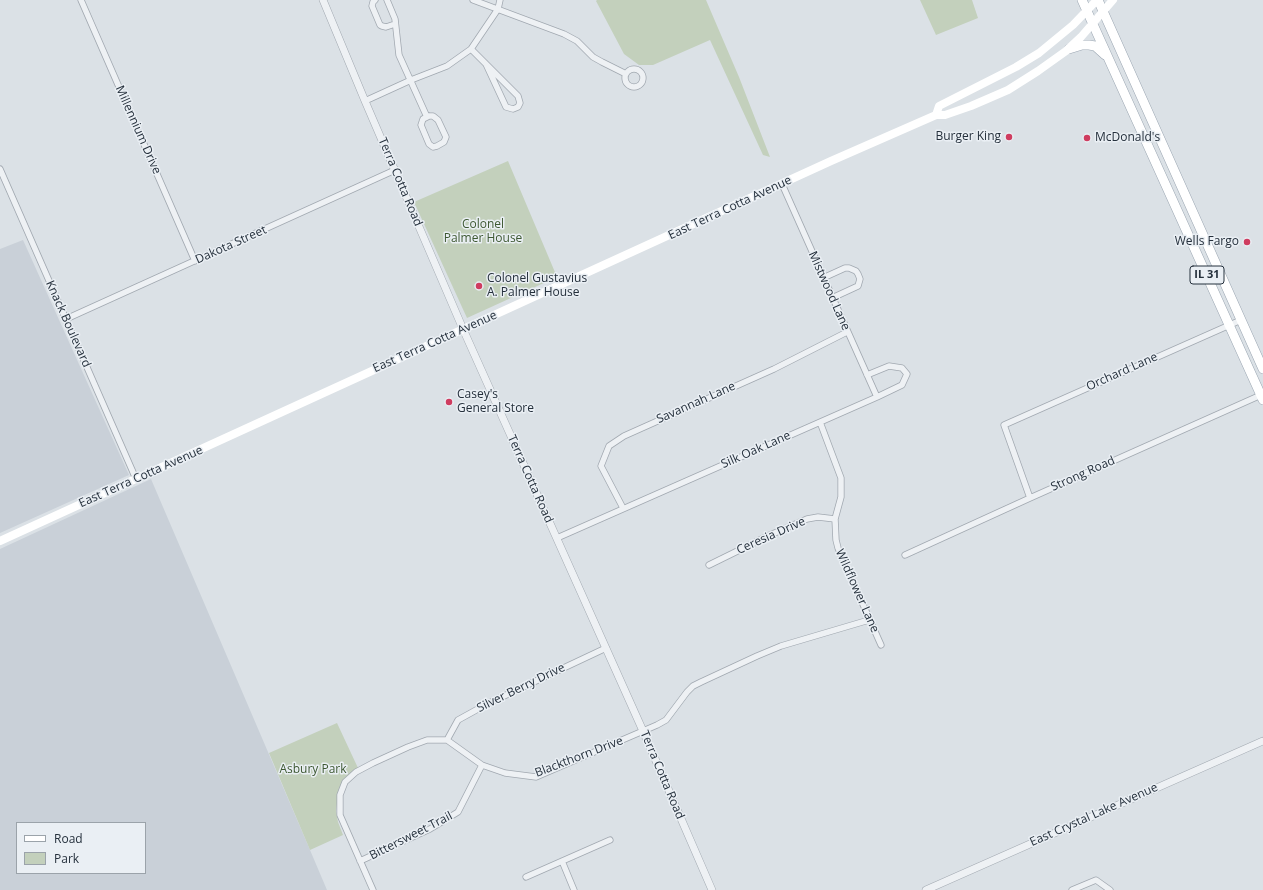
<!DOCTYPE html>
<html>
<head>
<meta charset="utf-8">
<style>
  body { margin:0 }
  #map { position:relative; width:1263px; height:890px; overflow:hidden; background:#dbe1e6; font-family:"Open Sans",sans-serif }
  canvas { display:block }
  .legend { position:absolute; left:16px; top:822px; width:130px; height:52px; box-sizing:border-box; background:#eaeff4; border:1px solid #9ba3aa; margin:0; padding:5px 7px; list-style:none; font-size:12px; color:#25303c }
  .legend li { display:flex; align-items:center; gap:8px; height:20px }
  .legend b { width:20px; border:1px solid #9ba3aa }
</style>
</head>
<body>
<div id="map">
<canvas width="1263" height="890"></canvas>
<ul class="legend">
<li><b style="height:5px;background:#fff"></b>Road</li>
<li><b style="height:11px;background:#c3d0bc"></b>Park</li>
</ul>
</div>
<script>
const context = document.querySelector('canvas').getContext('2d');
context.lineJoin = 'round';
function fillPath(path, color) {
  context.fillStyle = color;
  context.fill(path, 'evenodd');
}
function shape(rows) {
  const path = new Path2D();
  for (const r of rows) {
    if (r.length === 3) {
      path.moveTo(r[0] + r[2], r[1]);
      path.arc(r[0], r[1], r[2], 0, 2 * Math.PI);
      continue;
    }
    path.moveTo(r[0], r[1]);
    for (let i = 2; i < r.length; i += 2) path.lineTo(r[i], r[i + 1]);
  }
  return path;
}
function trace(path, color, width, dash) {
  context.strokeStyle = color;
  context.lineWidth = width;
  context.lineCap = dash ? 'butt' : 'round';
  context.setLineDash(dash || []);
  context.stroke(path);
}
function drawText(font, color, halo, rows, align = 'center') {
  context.font = font + ' "Open Sans",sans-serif';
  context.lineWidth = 3;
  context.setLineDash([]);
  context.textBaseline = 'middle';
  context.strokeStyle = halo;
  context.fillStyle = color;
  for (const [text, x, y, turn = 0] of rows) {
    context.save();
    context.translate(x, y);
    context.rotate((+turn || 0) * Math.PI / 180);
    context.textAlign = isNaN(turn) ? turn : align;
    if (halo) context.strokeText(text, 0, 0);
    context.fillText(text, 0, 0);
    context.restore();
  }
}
const built = shape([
  [23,240,129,475,0,533,0,249],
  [151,479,310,850,327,890,0,890,0,549],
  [17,823,145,823,145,873,17,873]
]);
const green = shape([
  [597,0,706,0,739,77,770,157,763,155,710,40,653,65,639,65,624,54,596,1],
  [920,0,972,0,978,18,936,35],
  [508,161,557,277,467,318,414,202],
  [337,723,358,768,344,781,338,795,336,811,338,822,343,835,310,850,269,753]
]);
const minor = shape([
  [81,0,195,261],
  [375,0,373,2,372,6,380,25,382,26,386,27,395,24],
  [387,0,395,19,399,55,427,117],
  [473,0,564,34,577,41,593,57,602,62,626,74],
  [471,49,518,96,520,103,518,107,513,109,506,107,486,64],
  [634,78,9],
  [365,101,411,80,447,66,471,49,498,9,500,0],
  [429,116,433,116,438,120,446,137,444,142,437,146,433,147,429,144,421,125,423,119,429,116],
  [0,169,136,479],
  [782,184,877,397],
  [823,278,845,268,849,268,856,271,858,274,860,279,858,286,832,298],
  [66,319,395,170],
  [820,422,841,478,841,497,835,519,836,540,838,548,881,645],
  [1030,498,1004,425,1241,320],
  [623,508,601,466,609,446,624,436,774,369,847,332],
  [557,538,877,397,902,385,907,374,902,368,889,366,867,375],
  [905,555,1030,498,1261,395],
  [709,565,770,535,807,519,818,517,835,519],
  [447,740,458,720,487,704,606,648],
  [360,861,430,829,458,812,482,765],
  [562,861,574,890],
  [526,877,610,840],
  [373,890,340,815,340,795,345,782,356,772,373,763,408,747,427,740,447,740,482,765,505,773,536,777,657,725,666,720,687,692,693,686,701,682,757,656,781,646,869,620],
  [1072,890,1096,880,1110,890]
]);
const tertiary = shape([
  [323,0,365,101,463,329,643,731,712,890],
  [926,890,1263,741]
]);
const secondary = shape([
  [936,115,939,106,1016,67,1039,53,1073,25,1097,0],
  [0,541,831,161,936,115,945,115,971,106,1008,90,1038,71,1066,51,1081,37,1113,0]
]);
const primary = shape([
  [1082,0,1263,400],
  [1098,0,1263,369],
  [1069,49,1082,45,1089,45,1095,46,1105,55]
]);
const markers = [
  [1009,137,4,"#cf3c5f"],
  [1087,138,4,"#cf3c5f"],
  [1247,242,4,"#cf3c5f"],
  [479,286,4,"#cf3c5f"],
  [449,402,4,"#cf3c5f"]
];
const shields = [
  [1207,275,34]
];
const shieldNames = [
  ["IL 31",1207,275]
];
const streetNames = [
  ["Millennium Drive",138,130,66],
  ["Terra Cotta Road",400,182,67],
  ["East Terra Cotta Avenue",730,208,-25],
  ["Dakota Street",231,245,-24],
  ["Mistwood Lane",829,291,66],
  ["Knack Boulevard",68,324,66],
  ["East Terra Cotta Avenue",435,342,-24],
  ["Orchard Lane",1122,372,-24],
  ["Savannah Lane",696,403,-24],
  ["Silk Oak Lane",756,450,-24],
  ["Strong Road",1083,474,-24],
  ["East Terra Cotta Avenue",141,477,-24],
  ["Terra Cotta Road",530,479,66],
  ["Ceresia Drive",771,536,-24],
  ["Wildflower Lane",857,591,66],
  ["Silver Berry Drive",521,688,-26],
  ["Blackthorn Drive",579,757,-21],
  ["Terra Cotta Road",662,775,67],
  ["East Crystal Lake Avenue",1094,815,-24],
  ["Bittersweet Trail",411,836,-27]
];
const poiNames = [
  ["Burger King",1001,137,"right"],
  ["McDonald's",1095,138],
  ["Wells Fargo",1239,242,"right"],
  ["Colonel Gustavius",487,279],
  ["A. Palmer House",487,293],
  ["Casey's",457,395],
  ["General Store",457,409]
];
const parkNames = [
  ["Colonel",483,225],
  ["Palmer House",483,239],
  ["Asbury Park",313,770]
];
fillPath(built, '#c9d0d8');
fillPath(green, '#c3d0bc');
trace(minor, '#a1a8b0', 7);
trace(tertiary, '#a1a8b0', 8);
trace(primary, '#9ba6b2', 10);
trace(minor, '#eef1f4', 5.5);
trace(tertiary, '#eef1f4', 7);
trace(secondary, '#fff', 8);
trace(primary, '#fff', 9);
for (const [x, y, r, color] of markers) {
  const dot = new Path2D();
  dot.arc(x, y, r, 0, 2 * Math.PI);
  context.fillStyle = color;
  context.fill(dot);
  trace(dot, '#eaeff4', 1.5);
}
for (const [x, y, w] of shields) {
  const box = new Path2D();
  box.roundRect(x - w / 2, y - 9, w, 18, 3);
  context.fillStyle = '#eaeff4';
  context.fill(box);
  trace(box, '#25303c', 1);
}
drawText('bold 11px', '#25303c', null, shieldNames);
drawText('12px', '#25303c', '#eaeff4', streetNames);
drawText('12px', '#25303c', '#eaeff4', poiNames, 'left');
drawText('12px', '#3d5832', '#eaeff4', parkNames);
</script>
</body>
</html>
